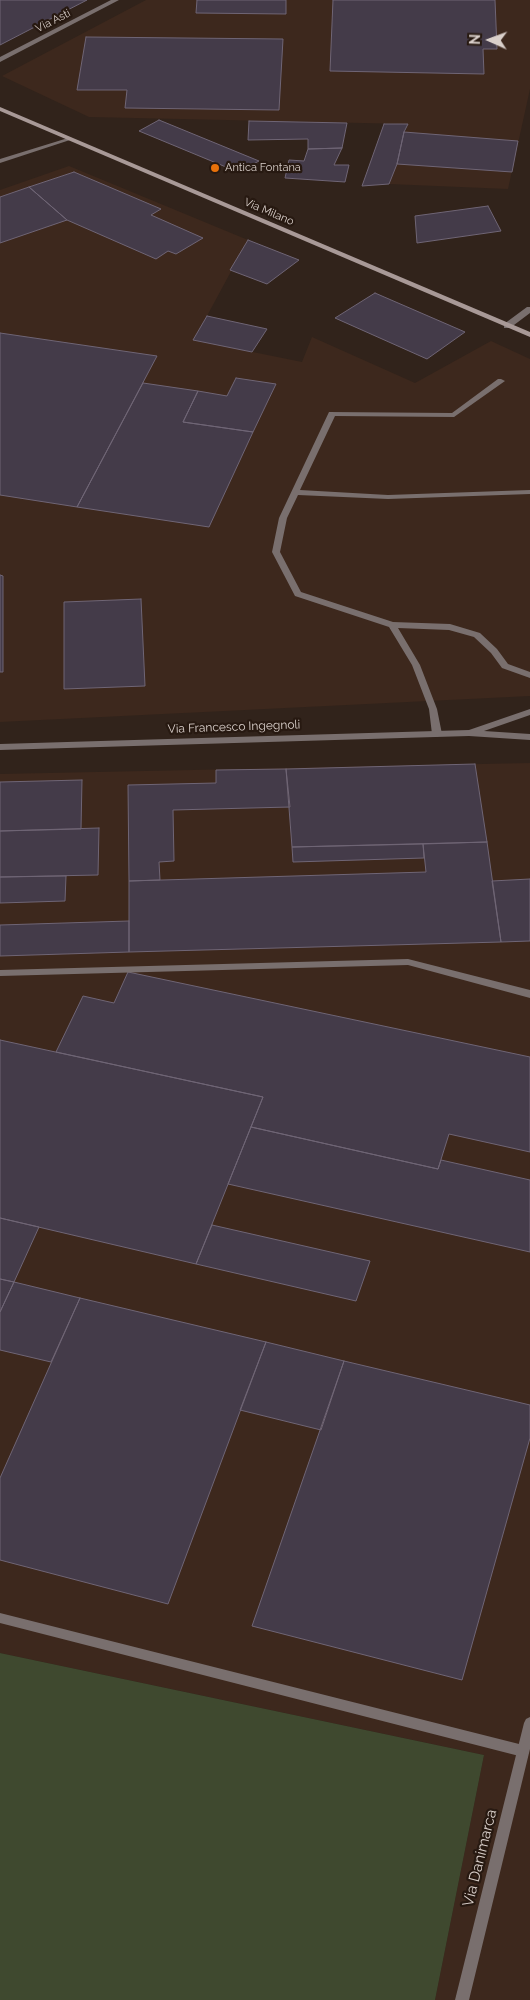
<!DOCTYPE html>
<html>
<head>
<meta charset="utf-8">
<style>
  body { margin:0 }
  #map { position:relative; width:530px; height:2000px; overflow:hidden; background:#31231b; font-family:Raleway,sans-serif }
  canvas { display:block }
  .north { position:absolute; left:465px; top:15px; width:50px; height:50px; -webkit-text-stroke:4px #271911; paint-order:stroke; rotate:272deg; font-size:14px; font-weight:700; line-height:20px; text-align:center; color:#d9cfca }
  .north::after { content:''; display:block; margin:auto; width:18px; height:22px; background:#d9cfca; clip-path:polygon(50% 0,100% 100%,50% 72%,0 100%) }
</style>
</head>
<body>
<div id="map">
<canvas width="530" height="2000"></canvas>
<div class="north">N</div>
</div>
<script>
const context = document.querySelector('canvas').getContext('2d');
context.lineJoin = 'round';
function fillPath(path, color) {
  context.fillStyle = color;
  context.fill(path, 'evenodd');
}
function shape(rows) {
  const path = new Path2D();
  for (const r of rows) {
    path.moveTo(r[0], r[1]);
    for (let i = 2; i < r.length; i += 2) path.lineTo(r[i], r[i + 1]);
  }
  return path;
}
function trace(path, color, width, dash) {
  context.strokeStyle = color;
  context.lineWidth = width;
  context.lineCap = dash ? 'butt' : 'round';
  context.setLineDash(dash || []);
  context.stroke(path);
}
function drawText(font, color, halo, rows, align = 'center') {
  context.font = font + ' Raleway,sans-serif';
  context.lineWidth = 4.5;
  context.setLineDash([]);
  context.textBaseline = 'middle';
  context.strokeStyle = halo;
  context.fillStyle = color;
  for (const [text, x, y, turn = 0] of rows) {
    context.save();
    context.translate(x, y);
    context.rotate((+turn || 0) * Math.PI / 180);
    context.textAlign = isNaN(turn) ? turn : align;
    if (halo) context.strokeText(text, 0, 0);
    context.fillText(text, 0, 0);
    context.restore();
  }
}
const built = shape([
  [146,0,530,0,530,89,508,189,389,184,408,124,89,117,2,76],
  [69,166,248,240,194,340,302,362,312,337,415,383,491,341,530,359,530,696,0,722,0,190],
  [530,763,530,2000,435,2000,484,1755,0,1653,0,774]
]);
const green = shape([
  [0,1653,484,1755,435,2000,0,2000]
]);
const building = shape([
  [0,0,87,0,0,45,0,0],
  [197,0,286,0,286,14,196,13,197,0],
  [333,0,495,0,497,49,483,49,484,74,330,71,333,0],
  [86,37,283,39,279,110,125,108,127,90,77,90,86,37],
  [159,120,259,161,238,172,139,131,159,120],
  [249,121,347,123,342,148,308,149,308,139,248,140,249,121],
  [384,124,408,124,404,132,397,164,389,184,362,186,384,124],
  [404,132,518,141,512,172,397,164,404,132],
  [342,148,334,165,349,165,345,182,285,178,289,160,304,161,308,149,342,148],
  [74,172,161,209,151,215,203,238,176,254,168,251,156,259,67,220,29,187,74,172],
  [29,187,67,220,0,243,0,197,29,187],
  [488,206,501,231,417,243,415,216,488,206],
  [248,240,299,260,267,284,230,270,248,240],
  [375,293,465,332,427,359,335,318,375,293],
  [207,316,267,329,252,352,193,340,207,316],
  [0,333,157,356,77,507,0,495,0,333],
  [236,378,276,384,253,432,183,422,198,391,227,396,236,378],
  [143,383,198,391,183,422,253,432,209,527,77,507,143,383],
  [0,575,3,576,3,672,0,672,0,575],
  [141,599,145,686,64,689,64,602,141,599],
  [475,764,487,842,292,847,286,769,475,764],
  [286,769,290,807,173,810,174,861,159,862,160,880,129,881,128,785,216,783,216,770,286,769],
  [82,780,81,829,0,831,0,782,82,780],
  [99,828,98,875,0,877,0,831,99,828],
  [487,842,501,942,129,952,129,881,426,872,423,844,487,842],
  [423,844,424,858,293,862,292,847,423,844],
  [66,876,65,901,0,903,0,877,66,876],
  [530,879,530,941,501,942,492,881,530,879],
  [129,921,129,952,0,956,0,925,129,921],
  [128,972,530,1057,530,1152,449,1134,438,1169,251,1127,263,1097,56,1052,83,996,114,1003,128,972],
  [0,1040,263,1097,196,1264,0,1218,0,1040],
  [251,1127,438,1169,441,1160,530,1180,530,1252,228,1184,251,1127],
  [0,1218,39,1227,14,1282,0,1279,0,1218],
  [212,1225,370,1261,356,1301,196,1264,212,1225],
  [0,1279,14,1282,0,1312,0,1279],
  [14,1282,80,1298,51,1362,0,1350,0,1312,14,1282],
  [80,1298,266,1342,168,1604,0,1560,0,1478,80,1298],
  [266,1342,344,1361,321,1430,240,1410,266,1342],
  [344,1361,530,1405,530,1438,462,1680,252,1626,344,1361]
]);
const service = shape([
  [527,307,530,307,530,313,510,328,504,328,504,324,527,307],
  [498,379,501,379,505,381,454,417,335,416,300,490,388,495,530,490,530,494,388,499,298,495,287,518,280,552,301,592,393,622,450,624,480,633,497,649,508,664,530,672,530,678,502,668,491,653,474,637,449,630,398,628,420,665,437,709,442,734,437,737,432,734,429,709,412,665,389,627,295,596,272,552,279,518,329,412,452,413,498,379],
  [408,959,530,990,530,998,408,965,0,976,0,970,408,959],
  [0,1613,523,1745,527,1747,529,1751,527,1755,523,1757,0,1623,0,1613]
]);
const minor = shape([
  [111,0,119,0,0,62,0,57,111,0],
  [68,138,73,139,0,163,0,159,68,138],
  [530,709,530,715,484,731,530,734,530,740,469,736,0,750,0,744,469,730,530,709],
  [530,1717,530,1749,469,2000,455,2000,524,1723,526,1719,530,1717]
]);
const secondary = shape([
  [0,107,530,332,530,337,0,111,0,107]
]);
const markers = [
  [215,168,5,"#e8710a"]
];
const farStreetnames = [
  ["Via Asti",53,21,-27],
  ["Via Milano",269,212,23]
];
const farPoinames = [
  ["Antica Fontana",225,168]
];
const streetNames = [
  ["Via Francesco Ingegnoli",234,727,-2]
];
const nearStreetnames = [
  ["Via Danimarca",480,1858,-76]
];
fillPath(built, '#3d281d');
fillPath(green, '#3f492f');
fillPath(building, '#443b49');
trace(building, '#6f6575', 1);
fillPath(service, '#796f6e');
fillPath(minor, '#796f6e');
fillPath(secondary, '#a89997');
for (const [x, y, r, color] of markers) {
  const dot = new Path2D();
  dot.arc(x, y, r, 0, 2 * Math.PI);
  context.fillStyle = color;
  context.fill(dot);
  trace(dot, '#271911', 2);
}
drawText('11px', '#d9cfca', '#271911', farStreetnames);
drawText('11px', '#d9cfca', '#271911', farPoinames, 'left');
drawText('12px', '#d9cfca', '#271911', streetNames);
drawText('15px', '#d9cfca', '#271911', nearStreetnames);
</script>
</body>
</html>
